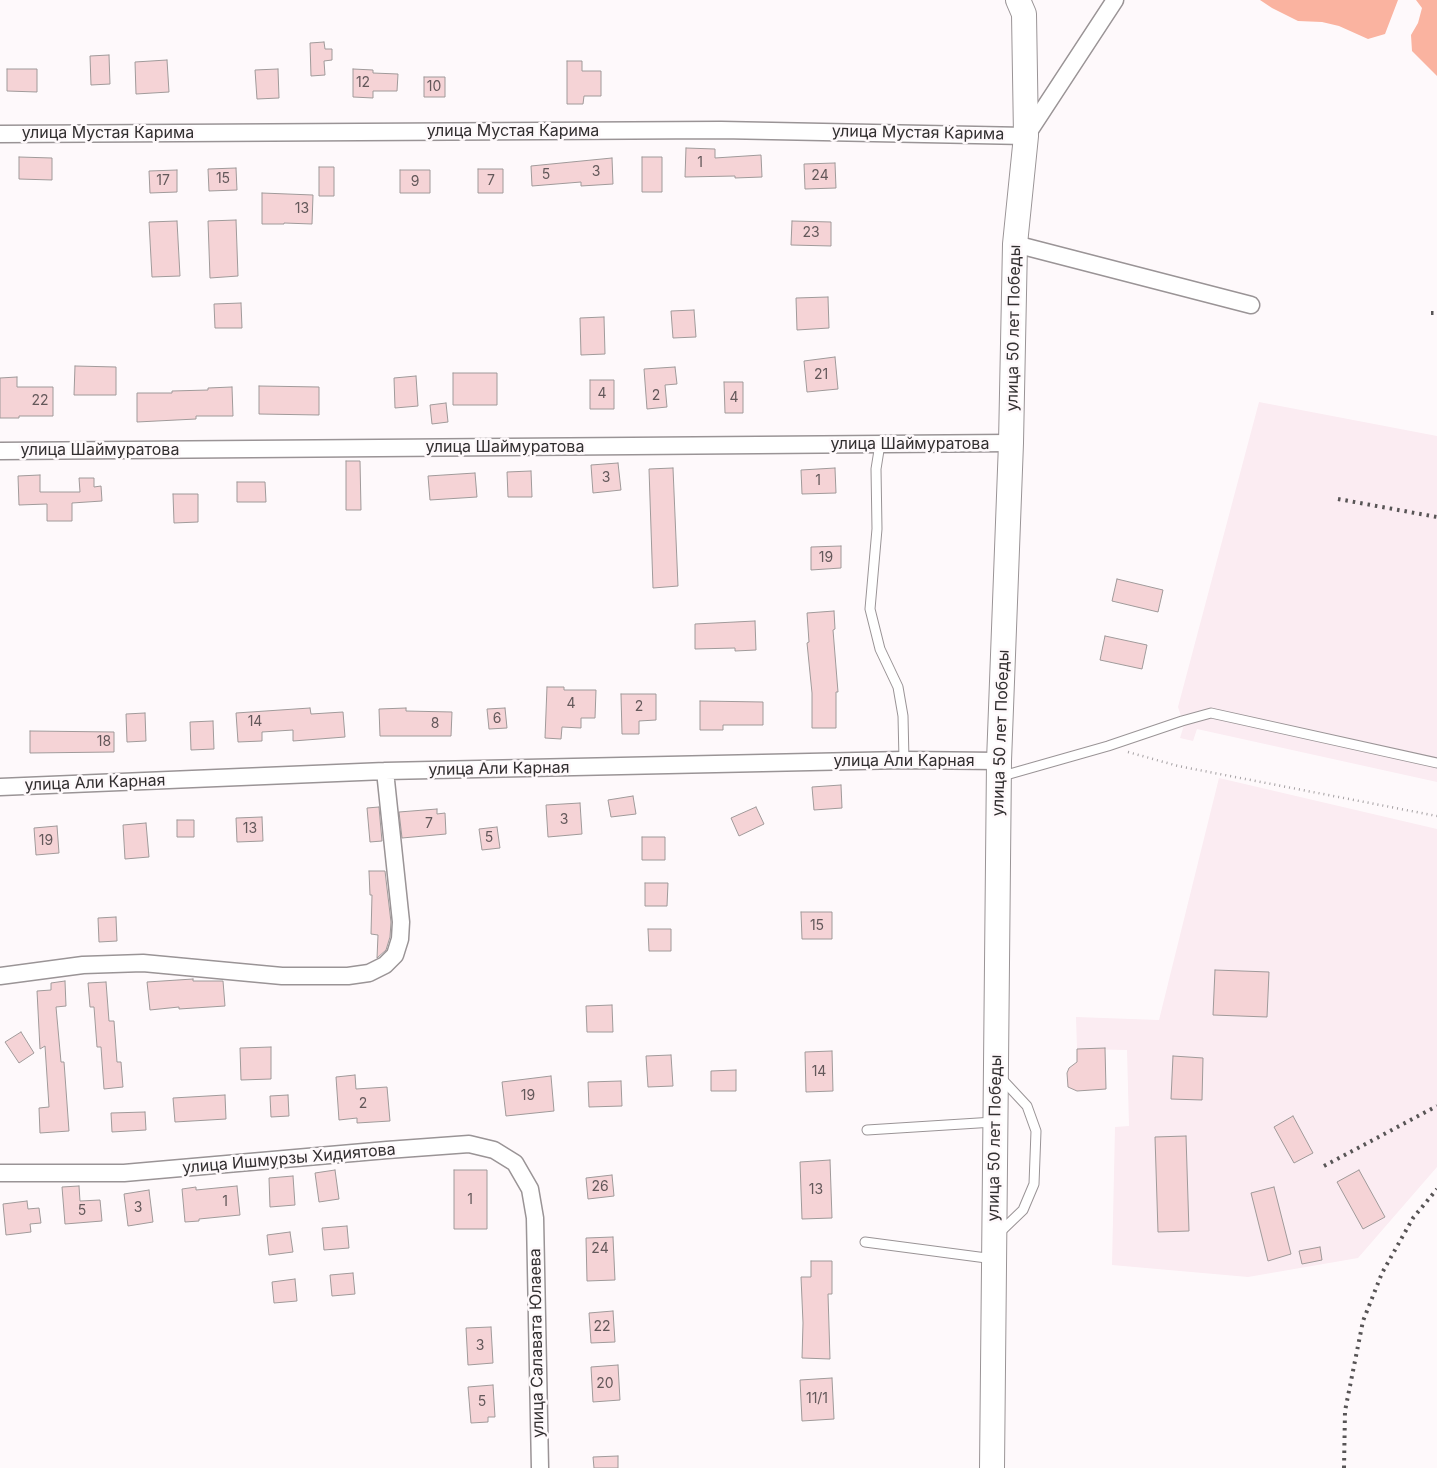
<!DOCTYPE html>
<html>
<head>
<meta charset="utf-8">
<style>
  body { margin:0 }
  canvas { display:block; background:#fef9fb }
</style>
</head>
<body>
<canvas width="1437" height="1468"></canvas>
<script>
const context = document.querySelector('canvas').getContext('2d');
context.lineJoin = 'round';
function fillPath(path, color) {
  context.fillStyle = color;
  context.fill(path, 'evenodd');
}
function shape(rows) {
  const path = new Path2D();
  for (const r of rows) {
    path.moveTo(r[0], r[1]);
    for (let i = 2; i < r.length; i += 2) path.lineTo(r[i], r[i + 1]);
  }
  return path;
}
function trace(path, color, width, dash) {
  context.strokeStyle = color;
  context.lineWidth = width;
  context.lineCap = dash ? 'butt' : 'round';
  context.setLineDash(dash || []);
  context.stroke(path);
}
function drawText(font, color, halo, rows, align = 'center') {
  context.font = font + ' Inter,sans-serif';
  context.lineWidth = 5;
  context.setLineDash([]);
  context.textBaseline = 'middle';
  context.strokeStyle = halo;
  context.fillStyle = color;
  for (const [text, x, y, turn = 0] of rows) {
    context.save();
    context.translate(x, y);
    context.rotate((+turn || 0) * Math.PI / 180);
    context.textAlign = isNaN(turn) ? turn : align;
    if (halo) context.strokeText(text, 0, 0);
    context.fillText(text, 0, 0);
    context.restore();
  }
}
const built = shape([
  [1259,402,1437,436,1437,782,1197,729,1193,741,1180,738,1184,725,1178,707],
  [1219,778,1437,829,1437,1167,1358,1258,1248,1277,1112,1265,1115,1127,1129,1126,1127,1050,1077,1049,1076,1017,1159,1020]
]);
const green = shape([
  [1260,0,1398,0,1385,34,1368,39,1339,26,1322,22,1298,21,1272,8],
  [1416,0,1437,0,1437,76,1412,51,1411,35,1418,23,1422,8]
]);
const building = shape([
  [324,42,325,49,332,49,332,60,324,61,325,75,311,76,310,43,324,42],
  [109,55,110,84,91,85,90,56,109,55],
  [167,60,169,92,136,94,135,62,167,60],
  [567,61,582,61,582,71,601,71,601,96,584,96,583,104,567,104,567,61],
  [7,69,37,69,37,92,7,91,7,69],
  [278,69,279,98,257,99,255,70,278,69],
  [353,69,373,70,373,73,398,74,397,91,373,91,373,98,353,97,353,69],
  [424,77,445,77,445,97,424,97,424,77],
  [686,148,715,149,715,158,761,155,762,177,735,178,735,176,685,177,686,148],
  [19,157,52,158,52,180,19,179,19,157],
  [642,157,662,157,662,192,642,192,642,157],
  [612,158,613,184,581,186,581,182,532,186,531,166,612,158],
  [835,163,836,188,805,189,804,164,835,163],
  [319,167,334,167,334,196,319,196,319,167],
  [236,168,237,190,209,191,208,169,236,168],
  [478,169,503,169,503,193,478,193,478,169],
  [177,170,177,192,150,193,149,171,177,170],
  [400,170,430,170,430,193,400,193,400,170],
  [262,193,313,195,312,224,284,223,284,224,262,224,262,193],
  [236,220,238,276,210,278,208,221,236,220],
  [177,221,180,276,152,277,149,222,177,221],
  [792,221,831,222,831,246,791,245,792,221],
  [828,297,829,328,797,330,796,298,828,297],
  [241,303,242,328,215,328,214,304,241,303],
  [694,310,696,337,673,338,671,311,694,310],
  [604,317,605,354,581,355,580,318,604,317],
  [835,357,838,389,807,392,804,361,835,357],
  [75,366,116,367,116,395,74,395,75,366],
  [675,367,677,384,665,385,667,407,647,409,644,369,675,367],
  [453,373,497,373,497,405,453,405,453,373],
  [416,376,418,406,395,408,394,378,416,376],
  [17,377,17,387,53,387,53,416,19,416,19,418,0,418,0,378,17,377],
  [590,380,614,380,614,409,590,409,590,380],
  [724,382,743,382,743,413,725,413,724,382],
  [259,386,319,387,319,415,259,414,259,386],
  [232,387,233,416,196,416,196,419,137,422,137,393,172,393,172,391,208,390,208,388,232,387],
  [446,403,448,422,432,424,430,405,446,403],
  [346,461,360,461,361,510,346,510,346,461],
  [618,463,621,490,593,493,591,465,618,463],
  [673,468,678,586,653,588,649,469,673,468],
  [835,468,836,493,802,494,801,470,835,468],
  [531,471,532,497,508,497,507,472,531,471],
  [475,473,477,497,430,500,428,476,475,473],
  [40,475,40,492,80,492,79,478,94,478,94,487,101,486,102,501,72,503,72,521,47,521,47,504,19,505,18,476,40,475],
  [237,482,265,482,266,502,237,502,237,482],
  [173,494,198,494,198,522,174,523,173,494],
  [841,546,841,568,811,570,811,547,841,546],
  [1117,579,1163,590,1158,612,1112,601,1117,579],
  [834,611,835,629,833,630,838,692,836,692,836,728,812,728,812,693,807,643,809,642,807,613,834,611],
  [755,621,756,650,735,651,735,648,695,649,695,624,755,621],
  [1105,636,1147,645,1142,669,1100,660,1105,636],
  [547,687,564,687,564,690,596,690,595,718,581,718,581,728,562,727,561,739,545,738,547,687],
  [621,694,656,694,656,720,639,721,639,734,622,734,621,694],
  [700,701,763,702,763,725,723,725,723,730,700,730,700,701],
  [310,708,311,714,343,712,345,737,293,741,293,730,262,732,262,741,238,742,236,713,310,708],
  [406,708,406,711,452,712,451,736,380,736,379,709,406,708],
  [505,708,507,728,489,729,487,709,505,708],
  [145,713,146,741,127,742,126,714,145,713],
  [213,721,214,749,191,750,190,722,213,721],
  [30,731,114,732,114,752,30,753,30,731],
  [841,785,842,808,814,810,812,787,841,785],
  [633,796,636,814,611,817,608,800,633,796],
  [580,803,582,834,548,837,546,805,580,803],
  [379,807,382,841,370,842,367,808,379,807],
  [756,807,764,824,739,836,731,818,756,807],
  [437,809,437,814,445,813,446,834,402,838,399,812,437,809],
  [262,817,263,841,237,842,236,818,262,817],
  [177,820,194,820,194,837,177,837,177,820],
  [146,823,149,857,125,859,123,825,146,823],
  [57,826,59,853,36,855,34,828,57,826],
  [497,827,500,848,482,850,479,829,497,827],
  [642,837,665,837,665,860,642,860,642,837],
  [369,871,385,871,391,922,390,937,386,950,377,958,378,935,371,934,372,895,370,895,369,871],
  [645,883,668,883,667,906,645,906,645,883],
  [801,912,832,912,832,939,802,939,801,912],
  [116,917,117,941,99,942,98,918,116,917],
  [648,929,671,929,671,951,649,951,648,929],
  [1215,970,1269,972,1267,1017,1213,1015,1215,970],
  [193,979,193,981,223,981,225,1006,179,1009,179,1007,150,1010,147,982,193,979],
  [65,981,66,1006,56,1007,61,1062,64,1062,69,1131,40,1133,39,1108,49,1107,45,1046,40,1049,37,991,51,990,51,983,65,981],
  [106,982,109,1021,114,1021,117,1062,121,1062,123,1087,104,1089,101,1047,97,1047,94,1007,90,1007,88,983,106,982],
  [612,1005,613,1032,587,1032,586,1006,612,1005],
  [21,1032,34,1053,19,1063,5,1042,21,1032],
  [271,1047,271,1079,241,1080,240,1048,271,1047],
  [1105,1048,1106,1089,1077,1091,1068,1087,1067,1073,1069,1068,1077,1062,1077,1049,1105,1048],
  [832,1051,833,1091,806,1092,805,1052,832,1051],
  [671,1055,673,1086,648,1087,646,1056,671,1055],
  [1173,1056,1203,1058,1202,1100,1171,1099,1173,1056],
  [736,1070,736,1091,711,1091,711,1071,736,1070],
  [355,1075,356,1089,387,1087,390,1121,357,1123,357,1118,339,1120,336,1077,355,1075],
  [551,1076,554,1111,506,1116,502,1082,551,1076],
  [621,1081,622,1106,589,1107,588,1082,621,1081],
  [225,1095,226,1119,175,1122,173,1098,225,1095],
  [288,1095,289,1116,271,1117,270,1096,288,1095],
  [145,1112,146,1130,112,1132,111,1113,145,1112],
  [1293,1116,1313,1153,1294,1163,1274,1127,1293,1116],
  [1186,1136,1189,1231,1158,1232,1155,1137,1186,1136],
  [830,1160,832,1218,802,1219,800,1162,830,1160],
  [335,1170,339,1199,319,1202,315,1173,335,1170],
  [454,1170,487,1170,487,1229,454,1229,454,1170],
  [1359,1170,1385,1217,1363,1229,1337,1182,1359,1170],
  [612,1175,614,1196,588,1199,586,1178,612,1175],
  [293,1176,295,1205,270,1207,269,1178,293,1176],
  [79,1186,80,1201,100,1200,102,1221,65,1224,62,1187,79,1186],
  [237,1186,240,1215,199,1219,199,1221,185,1222,182,1189,196,1187,196,1190,237,1186],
  [1274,1187,1291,1254,1268,1261,1251,1193,1274,1187],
  [149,1190,153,1222,128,1226,124,1194,149,1190],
  [27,1201,28,1209,39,1208,41,1223,30,1224,31,1232,6,1235,3,1204,27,1201],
  [347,1226,349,1248,324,1250,322,1228,347,1226],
  [290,1232,293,1252,269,1255,267,1235,290,1232],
  [613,1237,615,1280,587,1281,586,1238,613,1237],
  [1320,1247,1322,1260,1302,1264,1299,1251,1320,1247],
  [811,1261,832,1261,832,1294,828,1294,830,1359,802,1358,803,1323,801,1277,811,1277,811,1261],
  [353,1273,355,1294,332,1296,330,1275,353,1273],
  [295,1279,297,1301,274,1303,272,1282,295,1279],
  [613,1311,615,1342,591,1343,589,1313,613,1311],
  [491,1327,493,1363,468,1365,466,1328,491,1327],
  [618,1365,620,1400,593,1402,591,1367,618,1365],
  [832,1378,834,1419,802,1421,800,1380,832,1378],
  [493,1385,495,1417,488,1417,488,1422,471,1423,468,1387,493,1385],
  [618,1456,618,1468,594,1468,593,1457,618,1456]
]);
const path = shape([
  [1128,752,1178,766,1437,816]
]);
const lane = shape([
  [880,444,876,469,877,529,870,609,880,649,898,687,903,716,904,760],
  [999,777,1108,746,1182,721,1211,713,1437,763],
  [867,1130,994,1122],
  [998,1234,1023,1210,1034,1184,1036,1131,1027,1106,1000,1077],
  [865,1242,994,1259]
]);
const street = shape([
  [0,134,721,130,1026,136,1115,0],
  [1015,244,1251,305],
  [0,451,1011,443],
  [0,787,385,771,904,760,999,761],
  [0,976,83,965,143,963,282,976,348,976,369,973,385,965,395,955,400,939,401,922,385,771],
  [0,1173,124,1173,387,1150,469,1144,494,1150,515,1163,530,1189,535,1218,540,1468]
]);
const secondary = shape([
  [992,1468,999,761,1011,443,1015,244,1026,136,1024,14,1018,0]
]);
const rail = shape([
  [1431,313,1437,313],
  [1338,499,1437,517],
  [1324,1166,1437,1106],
  [1344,1468,1345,1411,1363,1321,1382,1273,1413,1218,1437,1189]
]);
const numberNames = [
  ["12",363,83],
  ["10",434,87],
  ["1",700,163],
  ["3",596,172],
  ["5",546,175],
  ["24",820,176],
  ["15",223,179],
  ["17",163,181],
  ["7",491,181],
  ["9",415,182],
  ["13",302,209],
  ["23",811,233],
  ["21",821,375],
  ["4",602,394],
  ["2",656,396],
  ["4",734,398],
  ["22",40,401],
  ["3",606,478],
  ["1",818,481],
  ["19",826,558],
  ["4",571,704],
  ["2",639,707],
  ["6",497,719],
  ["14",255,722],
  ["8",435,724],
  ["18",104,742],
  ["3",564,820],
  ["7",429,824],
  ["13",250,829],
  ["5",489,838],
  ["19",46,841],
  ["15",817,926],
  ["14",819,1072],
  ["19",528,1096],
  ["2",363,1104],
  ["26",600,1187],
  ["13",816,1190],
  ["1",470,1200],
  ["1",225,1202],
  ["3",138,1208],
  ["5",82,1211],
  ["24",600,1249],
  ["22",602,1327],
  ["3",480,1346],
  ["20",605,1384],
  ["11/1",817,1399],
  ["5",482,1402]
];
const streetNames = [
  ["улица Мустая Карима",513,131],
  ["улица Мустая Карима",108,133],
  ["улица Мустая Карима",918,133,1],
  ["улица 50 лет Победы",1014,328,-89],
  ["улица Шаймуратова",910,444],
  ["улица Шаймуратова",505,447],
  ["улица Шаймуратова",100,450],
  ["улица 50 лет Победы",1001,733,-88],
  ["улица Али Карная",904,761],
  ["улица Али Карная",499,769,-1],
  ["улица Али Карная",95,783,-2],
  ["улица 50 лет Победы",995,1138,-89],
  ["улица Ишмурзы Хидиятова",289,1159,-5],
  ["улица Салавата Юлаева",537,1343,-91]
];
fillPath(built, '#fbecf2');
fillPath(green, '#fab3a0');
fillPath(building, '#f5d3d6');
trace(building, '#a09a9a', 1);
trace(lane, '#9a9496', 11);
trace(street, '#9a9496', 19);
trace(secondary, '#9a9496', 26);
trace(path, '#a39fa1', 2.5, [1, 4]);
trace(lane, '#fff', 9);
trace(street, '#fff', 16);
trace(secondary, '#fff', 24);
trace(rail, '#575455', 4, [2.5, 5]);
drawText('14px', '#63585a', null, numberNames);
drawText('16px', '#322f30', '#fef9fb', streetNames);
</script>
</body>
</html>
